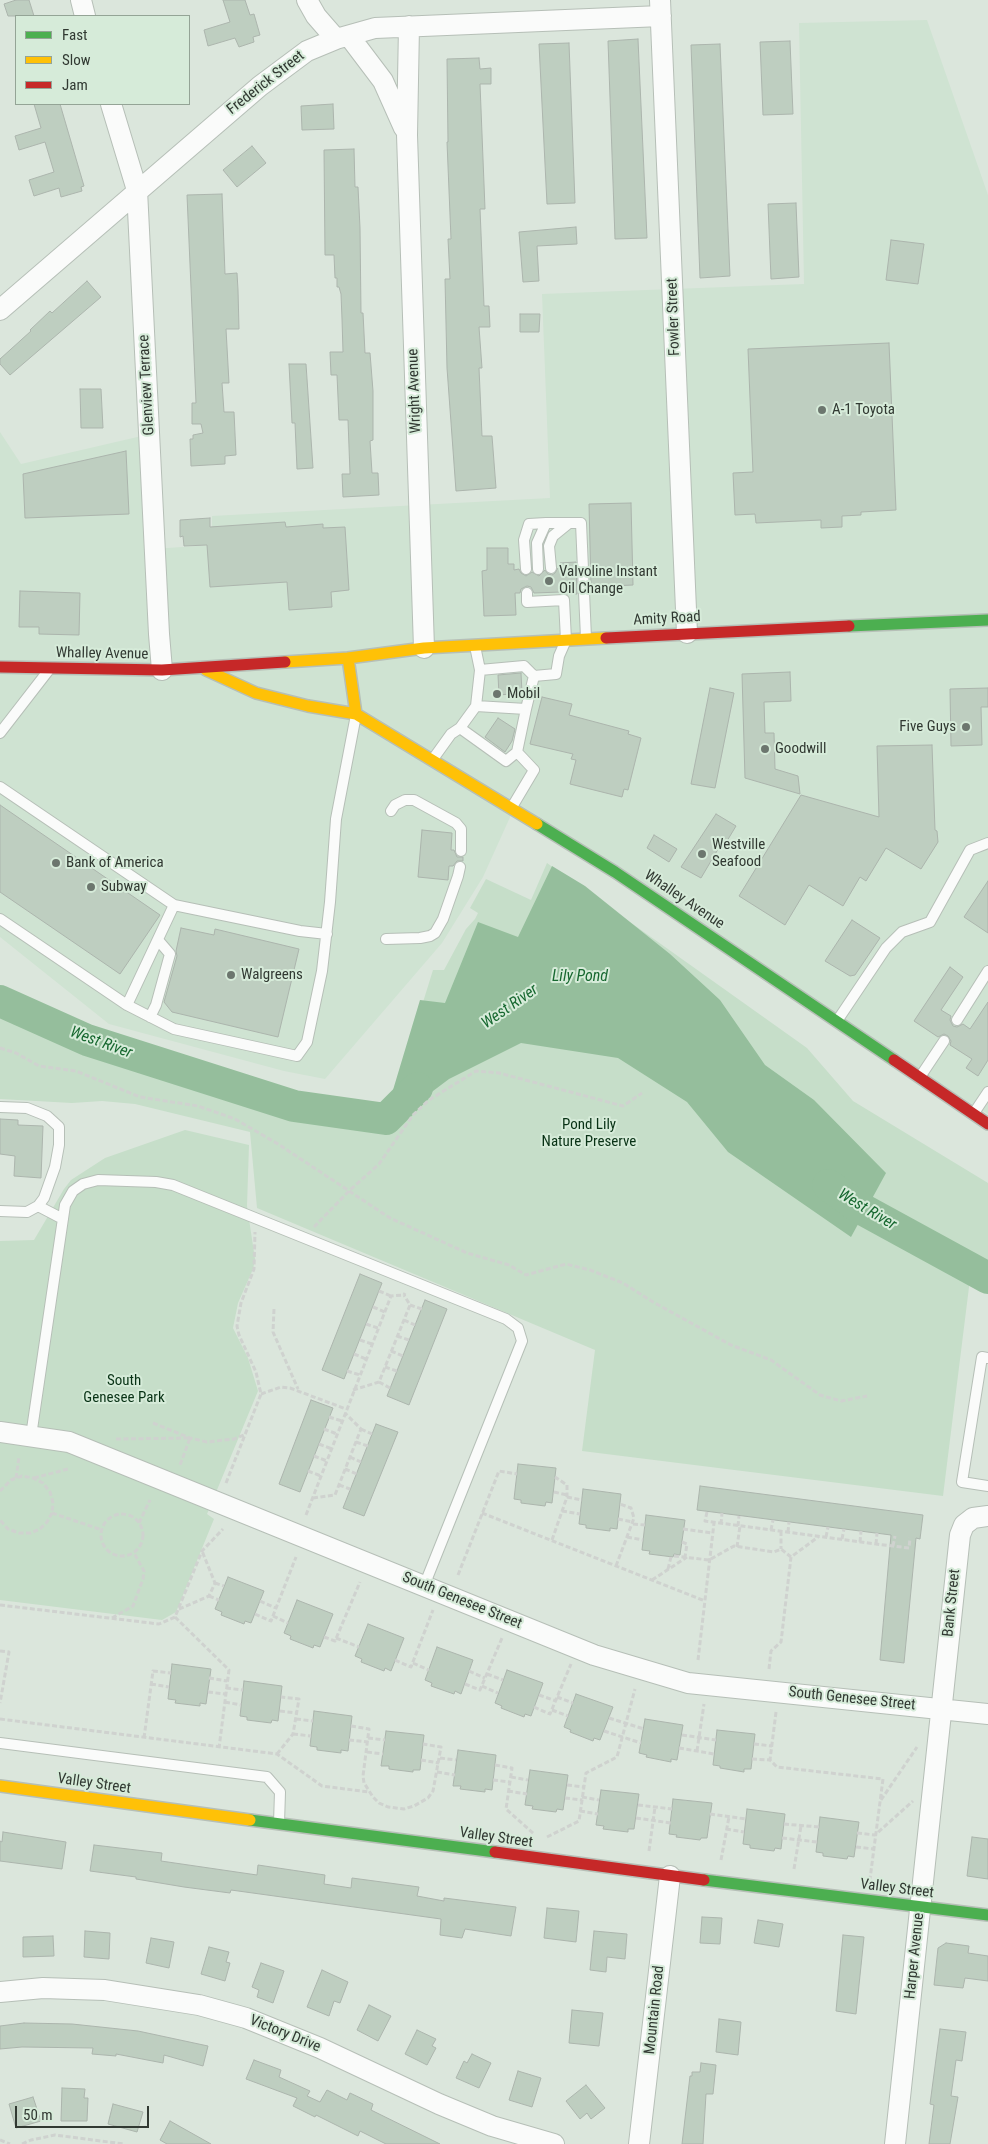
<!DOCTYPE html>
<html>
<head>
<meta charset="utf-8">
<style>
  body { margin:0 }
  #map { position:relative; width:988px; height:2144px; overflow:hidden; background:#dbe6dc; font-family:"Roboto Condensed",sans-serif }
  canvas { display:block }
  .legend { position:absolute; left:15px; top:15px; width:175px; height:90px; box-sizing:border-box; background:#d6ebd9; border:1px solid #94a496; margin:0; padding:6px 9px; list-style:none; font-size:15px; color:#313932 }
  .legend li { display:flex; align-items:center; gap:10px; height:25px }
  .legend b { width:25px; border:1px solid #94a496 }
  .scale { position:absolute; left:15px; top:2106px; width:134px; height:22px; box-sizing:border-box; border:2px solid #313932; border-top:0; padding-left:6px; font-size:15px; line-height:18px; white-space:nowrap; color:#313932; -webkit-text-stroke:4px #d6ebd9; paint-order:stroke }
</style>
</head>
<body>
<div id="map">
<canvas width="988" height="2144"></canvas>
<ul class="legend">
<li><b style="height:6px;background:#4caf50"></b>Fast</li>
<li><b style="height:6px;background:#ffc107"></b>Slow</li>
<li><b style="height:6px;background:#c62828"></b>Jam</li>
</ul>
<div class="scale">50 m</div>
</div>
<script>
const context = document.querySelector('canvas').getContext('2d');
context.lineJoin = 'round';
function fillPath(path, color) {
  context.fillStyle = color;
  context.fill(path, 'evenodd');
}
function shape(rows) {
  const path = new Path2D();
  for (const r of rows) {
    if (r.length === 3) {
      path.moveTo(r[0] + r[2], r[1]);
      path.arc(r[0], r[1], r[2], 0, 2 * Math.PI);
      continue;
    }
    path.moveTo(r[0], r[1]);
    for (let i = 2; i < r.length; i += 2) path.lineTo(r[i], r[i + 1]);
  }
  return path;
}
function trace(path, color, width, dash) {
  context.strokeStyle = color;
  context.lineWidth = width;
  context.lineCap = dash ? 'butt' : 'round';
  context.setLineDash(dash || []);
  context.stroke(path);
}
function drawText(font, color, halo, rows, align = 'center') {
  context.font = font + ' "Roboto Condensed",sans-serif';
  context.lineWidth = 4;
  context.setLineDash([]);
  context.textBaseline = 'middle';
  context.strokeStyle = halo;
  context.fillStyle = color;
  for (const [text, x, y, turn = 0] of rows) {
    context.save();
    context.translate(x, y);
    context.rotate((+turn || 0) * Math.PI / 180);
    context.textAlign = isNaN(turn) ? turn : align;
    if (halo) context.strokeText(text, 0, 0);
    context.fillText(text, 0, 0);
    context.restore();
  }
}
const built = shape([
  [927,20,988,195,988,1114,511,815,483,877,442,943,325,1079,284,1071,109,1024,0,937,0,432,21,464,146,435,152,549,212,545,212,516,550,498,542,294,804,284,799,23]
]);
const green = shape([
  [547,863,807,1048,853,1101,988,1183,988,1274,971,1271,943,1496,582,1451,595,1350,257,1208,250,1132,135,1104,102,1101,72,1103,0,1099,0,989,63,1024,192,1068,245,1080,351,1121,383,1131,433,970,444,970,466,929,475,919,478,913,470,908,486,879,531,900],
  [185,1130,249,1145,247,1206,255,1259,253,1269,238,1303,233,1328,248,1358,258,1391,207,1514,214,1519,176,1612,162,1620,0,1600,0,1241,34,1240,64,1189,71,1180,105,1158]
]);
const water = shape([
  [552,866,585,886,670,954,720,1000,765,1065,814,1100,886,1173,851,1237,728,1152,687,1102,618,1058,521,1043,449,1079,381,1130,420,1000,445,1003,478,922,518,937]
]);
const river = shape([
  [0,1001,87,1040,294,1106,386,1119,417,1088],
  [828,1185,860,1208,988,1278]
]);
const building = shape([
  [16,0,29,0,34,16,8,16,4,4,16,0],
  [223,0,245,0,250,15,254,14,260,35,253,37,254,42,239,47,235,38,208,46,204,30,230,22,223,0],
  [638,39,647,238,615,239,608,41,638,39],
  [790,41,793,114,763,115,760,42,790,41],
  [569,43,575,203,547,204,539,44,569,43],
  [720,44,730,276,700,278,691,45,720,44],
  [479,58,480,69,491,68,491,84,480,84,485,209,480,209,484,306,489,306,490,327,479,327,482,368,479,368,482,436,492,436,496,488,456,491,447,368,445,279,450,279,448,239,451,239,447,142,448,142,447,59,479,58],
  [34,104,60,104,84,186,81,187,82,191,61,197,59,188,34,196,29,180,54,172,45,142,19,150,15,136,41,128,34,104],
  [333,104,334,129,302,130,301,106,333,104],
  [252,146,266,163,237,187,223,170,252,146],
  [354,149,355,187,358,187,360,228,361,313,363,313,365,353,370,353,373,391,373,440,370,441,372,473,378,473,379,495,343,497,342,474,350,474,348,420,339,420,337,375,331,375,330,352,343,352,342,319,341,294,339,287,337,287,337,278,335,278,334,255,325,255,324,150,354,149],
  [222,194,225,274,237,273,238,290,239,329,226,329,229,383,222,383,224,412,234,412,236,455,225,456,225,464,191,466,190,439,193,439,193,435,203,433,201,424,192,424,192,403,196,403,187,195,222,194],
  [796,203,799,277,771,279,768,204,796,203],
  [576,227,577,244,537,246,539,281,523,282,519,232,576,227],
  [891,240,924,244,918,284,886,280,891,240],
  [87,281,101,297,10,375,0,364,0,359,31,331,30,330,50,311,52,313,87,281],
  [520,314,540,314,539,332,520,332,520,314],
  [889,343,896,510,861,512,861,515,842,516,842,527,821,528,821,520,756,523,755,514,735,515,733,473,753,472,748,349,889,343],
  [289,364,306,364,313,468,297,469,295,423,292,423,289,364],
  [80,389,101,389,103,428,81,428,80,389],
  [126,451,129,514,25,518,23,474,126,451],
  [631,503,633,585,591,587,589,504,631,503],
  [210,518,210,527,285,522,286,527,323,524,323,528,345,527,349,590,331,592,332,607,289,610,287,582,210,587,207,545,184,546,183,536,180,537,180,520,210,518],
  [487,548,508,548,508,564,514,564,514,570,519,569,521,573,526,576,532,572,539,576,545,570,548,574,552,575,555,573,558,568,561,568,560,563,576,562,577,594,568,594,561,593,561,592,534,593,531,587,527,586,521,589,520,593,515,593,516,615,484,616,482,571,487,570,487,548],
  [20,591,80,593,79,635,39,634,39,627,19,627,20,591],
  [790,672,791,701,764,702,765,733,774,733,775,769,798,776,800,794,745,778,742,674,790,672],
  [521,673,522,693,499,695,498,675,521,673],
  [710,688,734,693,715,788,691,784,710,688],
  [988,688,988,707,981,707,982,745,951,746,950,689,988,688],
  [542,697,572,704,569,715,629,731,628,734,641,738,628,790,624,789,622,797,570,784,576,760,571,759,573,754,530,744,542,697],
  [498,718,515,729,512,741,505,752,485,737,498,718],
  [932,745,935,830,937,831,938,842,921,869,886,848,866,881,860,877,843,906,809,885,785,925,739,896,801,795,879,817,877,746,932,745],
  [0,805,160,915,120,974,0,892,0,805],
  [716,814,736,826,727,841,724,839,701,878,681,867,716,814],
  [422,830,452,833,451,850,454,850,457,857,463,857,463,861,457,861,453,866,449,866,448,880,418,877,422,830],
  [654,835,677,849,669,862,647,848,654,835],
  [988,881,988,933,964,917,988,881],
  [852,920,880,938,855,975,850,976,825,961,852,920],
  [181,928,214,935,215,929,299,949,278,1037,172,1012,164,1002,177,956,176,951,181,928],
  [950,967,963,977,941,1010,951,1016,950,1020,953,1026,957,1027,963,1024,970,1029,988,1002,988,1060,978,1076,966,1068,972,1059,950,1045,951,1041,948,1036,944,1034,938,1037,914,1021,950,967],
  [0,1119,18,1120,18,1125,43,1126,41,1178,14,1176,15,1156,0,1154,0,1119],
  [360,1274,382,1283,344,1379,322,1370,360,1274],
  [425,1300,447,1309,409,1405,387,1396,425,1300],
  [311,1400,333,1408,300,1492,279,1484,311,1400],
  [376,1424,398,1432,364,1516,343,1508,376,1424],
  [518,1464,556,1468,552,1503,546,1502,545,1506,521,1503,521,1500,514,1499,518,1464],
  [700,1486,923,1515,920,1539,916,1538,904,1663,880,1660,891,1535,697,1510,700,1486],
  [583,1489,621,1494,617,1529,610,1528,610,1531,586,1528,586,1525,579,1524,583,1489],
  [646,1515,685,1520,680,1555,674,1554,673,1557,649,1554,650,1551,642,1550,646,1515],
  [228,1577,264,1591,251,1623,245,1621,244,1624,221,1615,222,1612,215,1609,228,1577],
  [297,1600,333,1614,320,1647,314,1645,313,1648,290,1639,291,1636,284,1633,297,1600],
  [368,1624,404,1638,391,1671,385,1668,384,1671,361,1662,362,1659,355,1656,368,1624],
  [437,1647,473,1660,461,1694,455,1691,454,1694,431,1686,432,1683,425,1680,437,1647],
  [172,1664,211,1669,206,1704,200,1703,200,1706,175,1703,176,1700,168,1699,172,1664],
  [507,1670,543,1683,531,1716,525,1714,524,1717,501,1708,502,1706,495,1703,507,1670],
  [244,1681,282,1686,278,1721,272,1720,271,1723,247,1720,247,1717,240,1716,244,1681],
  [576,1694,613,1707,600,1740,594,1738,593,1741,570,1732,571,1730,564,1727,576,1694],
  [314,1711,352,1716,348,1751,341,1750,341,1753,317,1750,317,1747,310,1746,314,1711],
  [645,1719,683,1725,677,1760,671,1759,671,1762,646,1757,647,1755,639,1753,645,1719],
  [717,1730,755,1734,751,1769,744,1769,744,1772,720,1768,720,1766,713,1765,717,1730],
  [386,1731,424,1735,420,1770,413,1770,413,1772,389,1769,389,1766,381,1766,386,1731],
  [458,1750,496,1755,492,1790,485,1789,485,1792,460,1789,461,1786,453,1786,458,1750],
  [530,1770,568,1775,563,1810,557,1809,556,1812,532,1809,533,1806,525,1805,530,1770],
  [601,1790,639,1794,634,1829,628,1829,628,1832,603,1829,604,1826,596,1825,601,1790],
  [673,1799,712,1803,707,1838,701,1838,700,1840,676,1837,677,1835,669,1834,673,1799],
  [747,1809,785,1814,781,1849,775,1848,774,1851,750,1848,750,1845,743,1844,747,1809],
  [820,1817,859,1822,854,1857,848,1856,847,1859,823,1856,823,1853,816,1852,820,1817],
  [3,1832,66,1842,62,1869,0,1861,0,1841,2,1842,3,1832],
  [972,1837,988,1839,988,1879,967,1876,972,1837],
  [94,1845,162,1853,161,1861,257,1875,258,1865,325,1875,324,1884,351,1888,352,1878,419,1887,417,1896,444,1901,444,1898,516,1907,511,1936,465,1929,462,1938,440,1935,441,1919,231,1890,230,1893,184,1887,136,1879,136,1877,90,1871,94,1845],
  [547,1908,579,1911,576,1942,544,1938,547,1908],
  [702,1917,722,1918,720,1944,700,1943,702,1917],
  [758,1920,783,1924,779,1947,754,1943,758,1920],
  [85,1931,110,1933,109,1959,84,1957,85,1931],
  [594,1931,627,1934,625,1959,607,1957,606,1972,590,1970,594,1931],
  [843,1935,864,1937,856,2014,836,2011,843,1935],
  [53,1936,54,1956,23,1957,23,1937,53,1936],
  [151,1938,174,1942,169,1968,146,1963,151,1938],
  [946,1943,969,1946,968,1953,988,1956,988,1981,965,1978,963,1988,934,1985,938,1948,946,1943],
  [209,1947,229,1952,226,1962,230,1963,225,1981,201,1974,209,1947],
  [261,1963,284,1971,273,2003,257,1997,259,1990,252,1987,261,1963],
  [322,1970,348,1982,340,2003,334,2001,329,2016,307,2007,322,1970],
  [369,2005,391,2016,378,2041,357,2030,369,2005],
  [572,2010,603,2013,599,2046,569,2043,572,2010],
  [719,2019,741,2022,738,2055,716,2052,719,2019],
  [24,2023,72,2024,138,2031,208,2046,203,2066,164,2055,163,2063,116,2054,116,2056,92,2054,93,2048,22,2047,0,2049,0,2026,24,2023],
  [940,2029,966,2032,962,2061,956,2060,951,2096,958,2097,950,2144,929,2144,934,2105,930,2104,940,2029],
  [417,2030,436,2039,432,2046,436,2048,427,2065,405,2054,417,2030],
  [472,2054,491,2063,479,2088,456,2078,464,2061,467,2063,472,2054],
  [254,2060,281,2070,279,2077,310,2091,307,2096,320,2102,327,2090,347,2100,350,2093,373,2104,371,2110,440,2144,386,2144,360,2131,358,2136,316,2115,315,2117,293,2106,297,2098,246,2079,254,2060],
  [701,2063,716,2065,713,2094,706,2094,703,2144,682,2144,690,2076,692,2076,692,2072,700,2072,701,2063],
  [518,2071,541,2078,532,2107,509,2100,518,2071],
  [586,2085,605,2108,591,2119,587,2113,580,2119,566,2101,586,2085],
  [62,2088,85,2089,84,2098,88,2098,87,2121,61,2121,62,2088],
  [33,2097,41,2121,16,2128,9,2104,33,2097],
  [113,2104,143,2112,137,2132,108,2124,113,2104],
  [170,2121,211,2144,167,2144,160,2140,170,2121]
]);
const path = shape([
  [0,1048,16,1053,39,1066,76,1071,140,1097,198,1106,235,1119,278,1144,390,1218,467,1253,509,1265,526,1275,566,1264,590,1270,623,1283,653,1302,731,1345,771,1360,820,1395,841,1401,867,1396],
  [314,1227,349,1191,379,1164,413,1115,429,1100,476,1071,499,1073,623,1106,642,1093],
  [379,1291,391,1296],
  [410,1305,422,1309],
  [373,1307,385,1312],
  [274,1309,273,1332,298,1389],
  [404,1320,415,1325],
  [366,1324,378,1328],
  [397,1336,409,1340],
  [360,1340,372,1344],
  [391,1351,403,1356],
  [354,1354,366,1359],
  [385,1367,397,1371],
  [347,1371,360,1375],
  [379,1382,390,1388],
  [353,1390,379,1382,410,1305,404,1295],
  [261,1394,281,1387,290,1388,346,1409],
  [329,1417,342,1421],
  [153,1423,190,1438,207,1442,234,1439,244,1435],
  [324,1429,337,1434],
  [361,1429,372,1434],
  [116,1439,190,1438,180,1465],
  [356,1442,368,1446],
  [319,1444,332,1449],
  [314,1456,327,1461],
  [350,1457,361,1462],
  [345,1469,357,1474],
  [308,1471,321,1476],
  [16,1478,19,1457],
  [34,1478,68,1469],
  [226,1483,261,1394,256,1372,239,1335,237,1326,241,1303,254,1269,255,1232],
  [339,1485,350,1489],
  [0,1491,11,1480,22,1476,33,1478,43,1483,50,1492,53,1503,52,1513,47,1522,40,1529,31,1533,19,1533,8,1529,0,1520],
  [554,1492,567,1495],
  [567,1497,582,1500],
  [313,1498,335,1495,361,1429,345,1413],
  [562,1511,580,1514],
  [707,1512,705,1521,876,1544,909,1548,910,1538],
  [52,1513,102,1530],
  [482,1513,705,1601],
  [122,1535,21],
  [306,1515,391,1296,404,1295,405,1293],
  [618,1519,633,1522],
  [139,1523,150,1500],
  [633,1524,645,1525],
  [721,1524,722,1513],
  [738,1526,739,1516],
  [683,1529,712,1533],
  [771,1530,773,1520],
  [781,1531,781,1549],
  [788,1532,789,1522],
  [627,1537,643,1540],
  [826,1537,828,1527],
  [842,1539,844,1529],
  [552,1540,567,1497,567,1485,555,1477],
  [682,1542,687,1544,685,1557],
  [860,1542,861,1531],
  [876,1544,877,1533],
  [893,1546,895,1536],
  [737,1547,740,1526],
  [674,1556,709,1560,734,1546,774,1552,781,1549,791,1557,818,1537],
  [616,1566,634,1518,631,1508,620,1504],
  [668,1569,671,1557],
  [458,1575,499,1471,517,1474],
  [652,1580,687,1557],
  [215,1583,224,1586],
  [209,1596,219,1600],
  [260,1601,276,1608],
  [0,1605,159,1624,175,1617,202,1551,223,1529],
  [179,1609,209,1596,215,1583,202,1551],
  [255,1614,271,1621,296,1557],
  [273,1616,288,1623],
  [175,1617,229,1670,219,1748],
  [112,1618,133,1606,143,1579,144,1571,134,1553],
  [324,1637,335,1641,360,1582],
  [336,1638,359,1647],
  [0,1651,9,1652,0,1703],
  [395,1660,411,1667,433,1610],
  [698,1660,714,1523],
  [413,1663,429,1670],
  [769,1669,771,1651,781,1642,791,1557],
  [469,1671,485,1678],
  [487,1674,503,1680],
  [209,1678,227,1681],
  [151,1684,169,1687],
  [465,1684,480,1690,502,1638],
  [482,1686,498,1693],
  [226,1688,243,1690],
  [208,1692,225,1694],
  [539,1695,556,1701],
  [557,1697,573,1703],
  [225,1702,241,1705],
  [534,1707,550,1714,571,1664],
  [552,1710,568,1716],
  [280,1711,296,1713],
  [776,1712,770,1760,777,1767,883,1779,870,1879],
  [609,1718,644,1729],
  [0,1719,277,1754,322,1786,369,1792],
  [296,1719,313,1721],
  [351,1726,369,1729,363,1776,364,1783,373,1797,379,1803,388,1807,404,1809,414,1806,428,1798,433,1791,441,1747,423,1744],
  [604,1731,641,1743],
  [293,1734,311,1736],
  [682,1735,716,1740],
  [144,1738,153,1671,171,1673],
  [368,1738,385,1740],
  [349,1740,368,1742],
  [754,1744,772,1746],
  [679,1748,714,1754],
  [697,1751,704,1704],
  [367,1752,383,1754],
  [277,1754,293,1734,299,1699,281,1697],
  [440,1758,456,1760],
  [752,1759,770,1760],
  [421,1760,439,1763],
  [495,1765,512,1768,506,1809,534,1834],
  [437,1772,455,1775],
  [511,1777,528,1780],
  [493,1780,510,1782],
  [567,1785,584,1787],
  [508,1791,527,1794],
  [582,1797,599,1800],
  [565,1798,582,1800],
  [881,1800,917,1747],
  [638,1805,672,1809],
  [580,1811,598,1814],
  [710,1814,746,1819],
  [636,1818,671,1823],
  [784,1824,819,1827],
  [726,1829,744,1832],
  [857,1833,875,1835,913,1801],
  [547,1837,579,1821,586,1773,617,1757,635,1689],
  [782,1838,817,1842],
  [856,1847,874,1849],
  [649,1851,655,1807],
  [721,1860,729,1817],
  [794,1869,801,1826],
  [0,2140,10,2144],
  [22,2144,31,2140,55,2135,124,2144]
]);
const lane = shape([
  [551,568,549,546,553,536,569,523],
  [526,569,524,540,529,524,546,523],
  [538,569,537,543,546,523,581,523,586,638],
  [480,670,524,666,534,676],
  [476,706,526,709,534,676,556,674,559,656,566,640,564,600,527,602,527,593],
  [460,728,506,761,517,752],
  [0,733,48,671],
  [433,759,451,734,460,728,476,706,480,670,475,646],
  [0,787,174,905,300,931,327,934],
  [512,807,534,770,517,752,526,709],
  [391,811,395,805,405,800,414,800,456,823,461,829,461,851],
  [0,919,127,1005,174,1029,297,1056,307,1042,322,971,330,902,336,819,356,715],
  [386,939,420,938,430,936,435,933,443,919,458,876,460,867],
  [127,1005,174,905],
  [150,1017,156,1005,170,954,158,940],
  [957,1020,988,971],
  [837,1021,886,948,902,932,930,922,970,850,988,843],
  [920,1077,944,1041],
  [0,1107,27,1108,47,1116,59,1127,59,1145,55,1167,44,1198,38,1206,27,1212,0,1211],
  [974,1113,988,1092],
  [38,1206,63,1219],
  [988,1358,982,1357,962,1482,988,1486],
  [31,1436,65,1205,73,1191,83,1184,98,1180,156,1182,173,1185,506,1319,518,1328,522,1341,424,1586],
  [0,1743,267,1777,280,1792,279,1823]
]);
const street = shape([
  [81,0,85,16],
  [307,0,316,16,336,39],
  [660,0,687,633],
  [409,26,407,135,424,648],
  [349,36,383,81,404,128],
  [111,104,137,190,159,634,162,670],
  [0,310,260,86,307,51,336,39,375,28,661,16],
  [0,1432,69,1442,594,1655,688,1683,988,1714],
  [0,1992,43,1988,105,1990,199,2005,246,2018,320,2048,439,2104,492,2126,554,2144],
  [639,2144,670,1876],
  [895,2144,960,1535,964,1525,973,1518,988,1516]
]);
const fast = shape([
  [849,626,988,620],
  [537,824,615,872,894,1060],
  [250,1820,495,1852],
  [704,1880,988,1915]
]);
const slow = shape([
  [348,658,356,714],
  [285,662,348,658,424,648,606,638],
  [206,670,256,693,308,706,356,714,537,824],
  [0,1786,250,1820]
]);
const jam = shape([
  [606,638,849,626],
  [0,667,162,670,285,662],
  [894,1060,988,1124],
  [495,1852,704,1880]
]);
const markers = [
  [822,410,5,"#6c766e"],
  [549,581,5,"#6c766e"],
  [497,694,5,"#6c766e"],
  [966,727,5,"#6c766e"],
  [765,749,5,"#6c766e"],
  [702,854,5,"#6c766e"],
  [56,863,5,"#6c766e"],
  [91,887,5,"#6c766e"],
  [231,975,5,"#6c766e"]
];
const streetNames = [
  ["Frederick Street",266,83,-38],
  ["Fowler Street",674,317,-92],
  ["Glenview Terrace",147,385,-93],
  ["Wright Avenue",415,391,-92],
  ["Amity Road",667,619,-3],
  ["Whalley Avenue",102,654,1],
  ["Whalley Avenue",684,900,34],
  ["South Genesee Street",462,1601,22],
  ["Bank Street",952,1603,-84],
  ["South Genesee Street",852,1699,6],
  ["Valley Street",94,1784,8],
  ["Valley Street",496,1838,8],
  ["Valley Street",897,1889,7],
  ["Harper Avenue",915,1956,-84],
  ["Mountain Road",655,2010,-84],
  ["Victory Drive",285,2034,22]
];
const poiNames = [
  ["A-1 Toyota",832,410],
  ["Valvoline Instant",559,572],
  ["Oil Change",559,589],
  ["Mobil",507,694],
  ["Five Guys",956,727,"right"],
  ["Goodwill",775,749],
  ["Westville",712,845],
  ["Seafood",712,862],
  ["Bank of America",66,863],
  ["Subway",101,887],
  ["Walgreens",241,975]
];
const parkNames = [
  ["Pond Lily",589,1125],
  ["Nature Preserve",589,1142],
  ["South",124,1381],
  ["Genesee Park",124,1398]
];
const waterNames = [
  ["Lily Pond",580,977],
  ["West River",510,1007,-35],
  ["West River",101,1043,20],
  ["West River",867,1210,31]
];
fillPath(built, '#cfe3d2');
fillPath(green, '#c6dec9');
fillPath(water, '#95be9c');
trace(river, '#95be9c', 32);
fillPath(building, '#becec0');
trace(building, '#acb5ad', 1);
trace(lane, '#b6bfb7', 12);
trace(street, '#b6bfb7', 22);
trace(fast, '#b6bfb7', 14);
trace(slow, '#b6bfb7', 14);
trace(jam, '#b6bfb7', 14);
trace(path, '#cfd2cf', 3, [5, 2.5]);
trace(lane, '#fafbfa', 10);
trace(street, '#fafbfa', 20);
trace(fast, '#4caf50', 11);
trace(slow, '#ffc107', 11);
trace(jam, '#c62828', 11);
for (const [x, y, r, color] of markers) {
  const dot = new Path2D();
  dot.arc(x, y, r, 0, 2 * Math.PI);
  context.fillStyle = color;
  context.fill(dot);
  trace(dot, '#d6ebd9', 2);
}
drawText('15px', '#313932', '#d6ebd9', streetNames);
drawText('15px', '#313932', '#d6ebd9', poiNames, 'left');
drawText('15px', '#083215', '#d6ebd9', parkNames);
drawText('italic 16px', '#176830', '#d6ebd9', waterNames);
</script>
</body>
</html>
